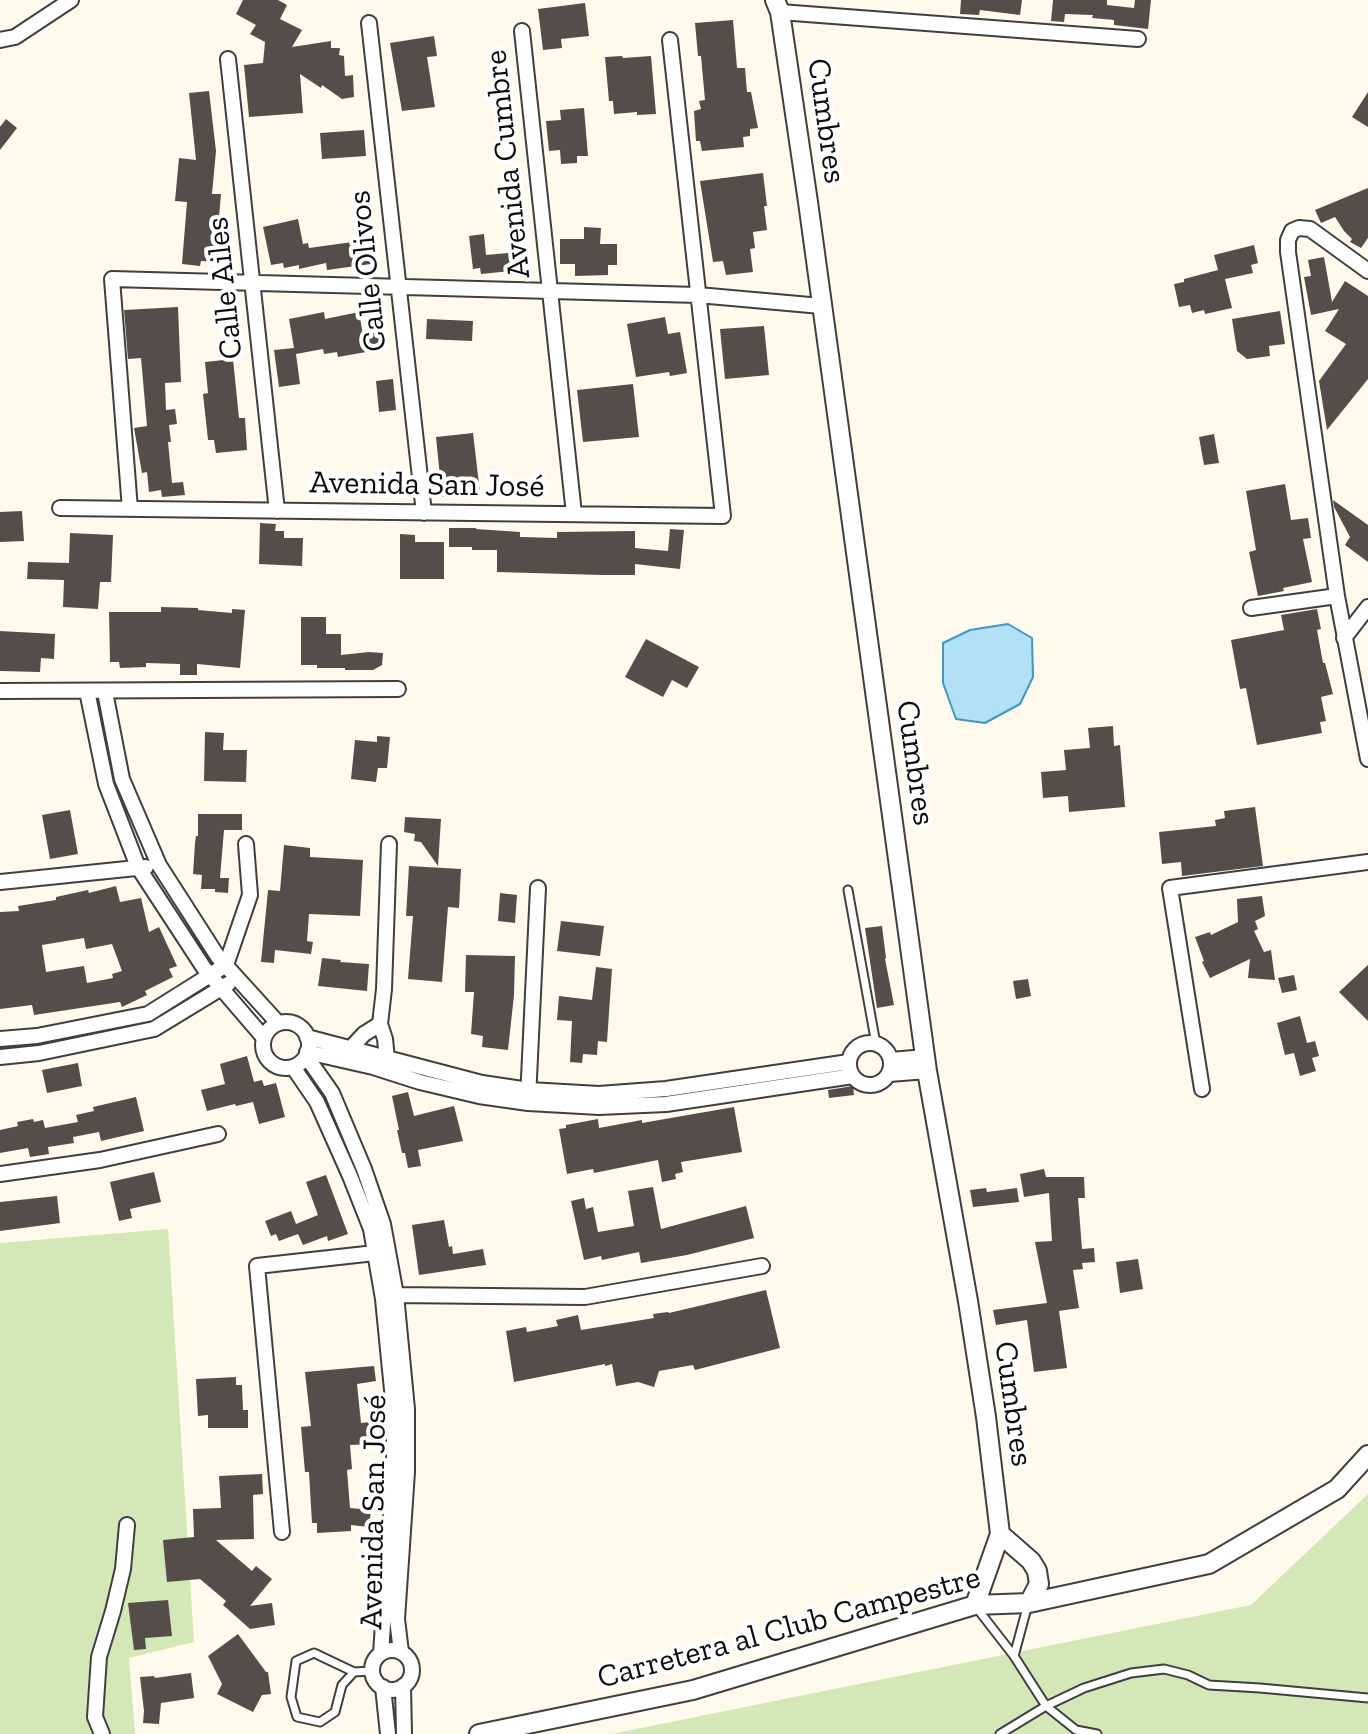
<!DOCTYPE html>
<html>
<head>
<meta charset="utf-8">
<style>
  body { margin:0 }
  canvas { display:block; background:#fffaec }
</style>
</head>
<body>
<canvas width="1368" height="1734"></canvas>
<script>
const context = document.querySelector('canvas').getContext('2d');
context.lineJoin = 'round';
function fillPath(path, color) {
  context.fillStyle = color;
  context.fill(path, 'evenodd');
}
function shape(rows) {
  const path = new Path2D();
  for (const r of rows) {
    if (r.length === 3) {
      path.moveTo(r[0] + r[2], r[1]);
      path.arc(r[0], r[1], r[2], 0, 2 * Math.PI);
      continue;
    }
    path.moveTo(r[0], r[1]);
    for (let i = 2; i < r.length; i += 2) path.lineTo(r[i], r[i + 1]);
  }
  return path;
}
function trace(path, color, width, dash) {
  context.strokeStyle = color;
  context.lineWidth = width;
  context.lineCap = dash ? 'butt' : 'round';
  context.setLineDash(dash || []);
  context.stroke(path);
}
function drawText(font, color, halo, rows, align = 'center') {
  context.font = font + ' "Zilla Slab",serif';
  context.lineWidth = 8;
  context.setLineDash([]);
  context.textBaseline = 'middle';
  context.strokeStyle = halo;
  context.fillStyle = color;
  for (const [text, x, y, turn = 0] of rows) {
    context.save();
    context.translate(x, y);
    context.rotate((+turn || 0) * Math.PI / 180);
    context.textAlign = isNaN(turn) ? turn : align;
    if (halo) context.strokeText(text, 0, 0);
    context.fillText(text, 0, 0);
    context.restore();
  }
}
const green = shape([
  [168,1229,194,1642,129,1658,135,1734,0,1734,0,1243],
  [1368,1494,1368,1734,611,1734,1251,1605]
]);
const water = shape([
  [1008,624,1032,638,1033,677,1020,704,985,723,956,719,943,683,943,643,970,630,1008,624]
]);
const building = shape([
  [243,0,278,0,287,5,280,19,302,30,292,47,331,41,331,48,340,48,339,55,344,56,345,76,353,75,354,97,342,99,322,85,321,88,300,74,303,113,249,117,244,65,263,63,265,42,250,34,256,25,236,14],
  [961,0,1022,0,1020,15,980,10,979,15,960,14],
  [1053,0,1107,0,1107,5,1134,8,1135,0,1151,0,1148,29,1114,25,1114,20,1092,18,1093,15,1065,14,1064,22,1051,21],
  [585,3,589,36,561,39,562,48,543,50,538,9],
  [733,20,737,68,745,68,747,92,751,92,758,128,750,129,750,136,743,137,744,147,702,151,700,141,696,141,694,111,701,109,699,101,705,100,701,56,698,56,695,23],
  [434,36,437,56,427,57,435,107,402,111,390,43],
  [622,56,623,58,651,56,656,114,637,115,637,112,614,114,613,101,609,101,605,57],
  [209,91,216,151,212,194,221,194,215,262,201,261,200,266,182,264,187,202,175,201,179,158,196,160,189,93],
  [1368,92,1368,127,1352,117],
  [584,108,588,156,577,156,577,163,561,164,560,150,549,151,546,121,561,120,560,110],
  [6,119,17,128,0,150,0,127],
  [364,130,366,156,322,159,320,133],
  [763,173,767,206,764,206,767,230,753,232,755,248,750,249,753,272,726,275,723,261,713,262,700,181],
  [1368,188,1368,238,1361,248,1350,242,1352,239,1344,231,1335,217,1321,223,1315,210],
  [298,219,303,244,308,243,309,248,374,239,378,263,327,270,326,263,299,269,299,265,284,268,283,263,271,265,263,227],
  [584,227,601,228,600,244,617,244,617,265,608,265,608,275,575,276,575,264,560,264,560,239,584,239],
  [484,234,486,255,519,252,521,270,481,274,480,268,473,269,469,236],
  [1254,245,1258,263,1251,265,1253,273,1225,279,1232,308,1205,314,1204,310,1192,313,1190,305,1179,307,1174,284,1184,282,1184,279,1218,270,1214,255],
  [1324,257,1332,302,1345,281,1368,296,1368,379,1327,430,1319,381,1346,344,1325,331,1339,309,1311,315,1304,277,1311,276,1308,260],
  [178,307,181,382,165,383,166,410,175,409,177,424,169,425,171,442,168,442,172,483,183,482,185,495,162,497,161,490,149,492,147,472,142,473,134,428,147,426,141,358,128,359,124,310],
  [1280,311,1285,344,1269,346,1270,356,1247,359,1237,351,1232,319],
  [324,312,325,319,359,312,363,335,380,332,383,349,338,357,337,352,324,354,323,349,296,354,300,384,279,387,274,350,294,348,289,319],
  [665,317,668,334,680,332,687,373,670,376,669,372,636,377,627,324],
  [427,319,473,321,472,341,426,339],
  [764,326,769,375,725,379,720,329],
  [233,359,239,418,245,418,247,450,216,453,214,440,208,440,203,394,208,393,205,362],
  [393,379,396,410,379,412,376,381],
  [633,384,639,437,583,442,577,390],
  [473,433,480,493,442,497,436,437],
  [1214,434,1219,463,1204,465,1199,437],
  [1285,484,1291,520,1308,518,1311,538,1303,539,1312,582,1283,588,1284,591,1258,596,1249,552,1256,550,1246,491],
  [1333,500,1368,525,1368,562,1345,545,1350,537,1334,507],
  [22,511,24,541,0,542,0,512],
  [260,523,276,524,275,531,284,531,284,538,303,538,302,566,259,564],
  [449,528,476,528,476,529,520,532,520,537,557,538,557,532,635,531,635,548,668,551,670,529,684,530,680,569,635,564,635,575,602,575,497,572,497,550,472,550,472,547,449,547],
  [70,533,113,535,111,582,100,582,98,609,63,607,64,580,27,579,28,562,69,563],
  [400,534,415,535,415,542,444,542,444,579,400,579],
  [161,607,198,608,198,610,232,613,232,609,245,610,240,668,197,664,197,675,180,675,180,664,146,663,146,667,120,668,119,662,110,662,109,612,161,612],
  [1317,609,1321,629,1317,630,1323,663,1325,663,1333,694,1321,697,1326,721,1320,722,1322,733,1257,745,1246,688,1240,689,1231,640,1284,630,1281,615],
  [301,617,326,617,326,634,341,634,341,655,369,652,383,653,382,665,373,670,345,670,345,668,317,668,317,665,301,665],
  [0,631,55,634,54,659,41,658,40,672,0,671],
  [646,639,699,667,687,688,672,680,663,697,625,677],
  [1113,726,1114,746,1120,745,1125,807,1069,812,1068,796,1043,798,1041,772,1066,770,1064,750,1090,748,1088,728],
  [205,732,224,733,223,750,247,750,246,782,204,781],
  [377,736,390,737,387,768,378,768,376,782,351,779,355,740,377,742],
  [1255,807,1263,866,1182,876,1181,862,1162,864,1159,832,1216,826,1215,820,1225,818,1224,811],
  [70,810,78,854,50,859,42,815],
  [198,814,242,814,242,830,224,830,220,878,229,878,228,893,215,892,215,889,201,889,202,875,193,874,195,843,196,836,198,836],
  [405,817,441,819,438,866,421,842,414,841,415,834,404,832],
  [284,845,310,848,310,857,363,860,360,916,309,914,307,941,313,942,311,954,275,950,274,963,261,962,268,890,280,891],
  [409,866,461,869,459,908,448,907,442,982,408,979,413,916,406,916],
  [116,886,120,902,141,898,149,932,159,927,177,966,169,969,173,977,145,991,147,995,122,1007,120,1002,34,1015,32,1005,0,1009,0,912,19,911,18,906,56,900,56,897,88,890,89,893],
  [84,938,86,949,112,944,122,971,112,974,113,978,87,983,84,966,46,972,42,945],
  [500,893,517,895,515,923,498,921],
  [1262,896,1265,916,1255,921,1258,929,1254,931,1264,952,1271,950,1275,980,1248,978,1250,959,1210,978,1202,962,1204,961,1195,937,1210,932,1211,935,1238,922,1237,899],
  [561,921,604,926,600,956,557,951],
  [882,926,886,958,885,959,894,1005,877,1008,865,928],
  [466,955,515,956,514,995,508,1050,482,1047,483,1036,471,1034,474,992,465,992],
  [322,958,341,960,340,962,369,964,367,991,318,986],
  [1368,965,1368,1021,1339,992],
  [596,967,612,969,607,1042,598,1041,597,1055,583,1054,582,1063,570,1062,572,1021,557,1020,559,996,592,1000],
  [1294,975,1297,990,1282,993,1278,978],
  [1028,979,1031,996,1016,999,1013,981],
  [1300,1016,1307,1043,1315,1041,1319,1056,1312,1058,1316,1071,1300,1076,1294,1053,1285,1055,1277,1023],
  [247,1056,254,1082,262,1080,264,1086,276,1083,285,1117,259,1124,253,1102,236,1106,235,1104,207,1111,201,1090,225,1084,220,1064],
  [78,1063,82,1086,47,1093,42,1070],
  [853,1086,854,1095,829,1098,828,1090],
  [408,1092,414,1116,454,1106,463,1141,418,1150,421,1166,408,1168,405,1153,402,1153,397,1130,399,1130,392,1096],
  [136,1097,144,1131,101,1141,99,1132,73,1137,74,1143,48,1147,49,1154,30,1157,28,1148,0,1153,0,1130,18,1126,17,1122,33,1119,34,1122,43,1120,45,1128,78,1122,76,1115,94,1111,93,1107],
  [734,1107,742,1152,681,1162,683,1172,675,1174,676,1179,662,1182,658,1160,594,1173,593,1169,567,1174,559,1129,566,1128,566,1125,598,1119,599,1128,642,1120,642,1123],
  [1044,1169,1046,1177,1084,1177,1085,1198,1078,1198,1082,1249,1094,1248,1095,1262,1082,1263,1083,1269,1073,1270,1079,1308,1059,1311,1067,1368,1034,1372,1027,1320,996,1325,993,1310,1047,1303,1035,1242,1052,1241,1049,1193,1024,1197,1020,1174],
  [154,1172,161,1202,130,1209,132,1218,119,1221,110,1182],
  [326,1175,348,1234,328,1241,327,1236,303,1245,298,1234,279,1241,276,1234,271,1236,265,1221,291,1211,296,1224,318,1215,306,1182],
  [653,1187,661,1229,746,1206,754,1238,687,1255,641,1263,639,1252,602,1260,601,1256,584,1260,571,1201,584,1198,586,1209,593,1207,598,1232,634,1226,628,1191],
  [986,1188,987,1192,1017,1188,1019,1202,973,1207,970,1190],
  [57,1196,60,1223,0,1231,0,1202],
  [444,1220,449,1247,452,1246,453,1254,483,1249,486,1265,419,1275,412,1225],
  [1138,1259,1143,1289,1120,1293,1116,1262],
  [766,1290,780,1348,695,1370,693,1365,659,1371,654,1387,638,1382,616,1386,612,1364,605,1366,605,1364,514,1382,506,1331,526,1327,527,1332,558,1326,556,1320,578,1315,581,1330,654,1318,653,1314,668,1312,669,1313],
  [374,1366,376,1381,357,1384,361,1423,371,1422,372,1444,350,1445,352,1469,347,1470,350,1508,371,1510,369,1527,351,1525,351,1531,317,1533,317,1523,312,1523,309,1472,305,1472,301,1427,311,1426,305,1372],
  [236,1377,236,1385,242,1385,243,1410,248,1410,248,1428,208,1428,208,1415,198,1416,196,1379],
  [262,1474,263,1494,253,1495,254,1539,216,1540,252,1571,256,1566,272,1579,250,1606,272,1603,275,1625,250,1629,223,1605,226,1601,200,1579,167,1582,163,1540,194,1537,193,1509,221,1508,219,1476],
  [168,1600,172,1636,145,1638,146,1649,134,1650,128,1603],
  [238,1634,266,1672,268,1672,271,1694,262,1695,253,1712,217,1694,222,1684,208,1656],
  [191,1673,194,1698,161,1703,159,1724,143,1723,144,1711,140,1677,154,1676,155,1678]
]);
const service = shape([
  [848,890,876,1044],
  [976,1607,1014,1656,1046,1706,1076,1730,1097,1734],
  [1014,1656,1028,1604],
  [354,1672,342,1685,335,1712,320,1722,297,1717,291,1697,296,1661,314,1653,354,1672,372,1671],
  [1000,1734,1046,1706,1084,1688,1131,1673,1164,1669,1188,1675,1209,1685,1260,1688,1368,1698]
]);
const minor = shape([
  [780,12,1138,39],
  [369,23,424,513],
  [522,31,574,514],
  [0,40,15,37,71,0],
  [228,59,277,511],
  [1368,271,1310,229,1299,228,1292,231,1288,240,1288,252,1337,596,1368,759],
  [60,508,723,516,670,40],
  [130,509,112,279,698,295,821,306],
  [1251,608,1337,596],
  [1344,638,1368,607],
  [0,691,398,689],
  [87,691,106,784,138,867,204,968,264,1038],
  [105,692,122,779,159,865,218,957,278,1023],
  [0,882,146,867],
  [286,1045,23],
  [307,1037,482,1083,529,1090,599,1094,666,1089,849,1062],
  [0,1039,37,1036,148,1014,226,965,250,895,246,844],
  [870,1064,21],
  [350,1049,364,1034,380,1024],
  [307,1052,373,1067,420,1082,479,1096,528,1103,599,1107,666,1104,853,1076],
  [306,1056,332,1093,364,1169,383,1224,396,1295,407,1409,407,1472,397,1619,401,1652],
  [0,1057,39,1053,154,1029,228,984],
  [387,1059,385,1039,380,1024,384,989,389,844],
  [891,1060,925,1057],
  [293,1067,317,1102,350,1176,371,1229,383,1299,394,1410,394,1471,381,1653],
  [889,1074,927,1071],
  [1202,1089,1170,888,1368,862],
  [528,1099,538,888],
  [0,1174,100,1160,218,1134],
  [396,1295,585,1297,762,1266],
  [282,1532,257,1266,384,1252],
  [392,1670,20],
  [403,1686,404,1734],
  [383,1687,388,1734],
  [102,1734,95,1717,99,1657,113,1611,123,1569,127,1525]
]);
const tertiary = shape([
  [775,0,780,12,808,202,927,1071,968,1301,986,1417,1000,1534,975,1605],
  [1000,1534,1031,1561,1037,1571,1039,1584,1029,1603],
  [479,1734,693,1690,975,1605,1029,1603,1209,1564,1337,1489,1368,1455]
]);
const streetNames = [
  ["Cumbres",826,121,82],
  ["Avenida Cumbre",508,164,-96],
  ["Calle Olivos",368,271,-96],
  ["Calle Ailes",225,288,-96],
  ["Avenida San José",427,485,1],
  ["Cumbres",915,763,82],
  ["Cumbres",1013,1404,82],
  ["Avenida San José",374,1512,-89],
  ["Carretera al Club Campestre",789,1628,-15]
];
fillPath(green, '#d3e7b7');
fillPath(water, '#b2e0f4');
trace(water, '#3b99c9', 2);
fillPath(building, '#554d49');
trace(service, '#3f3f3f', 11);
trace(minor, '#3f3f3f', 18);
trace(tertiary, '#3f3f3f', 22);
trace(service, '#fff', 7);
trace(minor, '#fff', 14);
trace(tertiary, '#fff', 18);
drawText('32px', '#0c0c0c', '#fff', streetNames);
</script>
</body>
</html>
